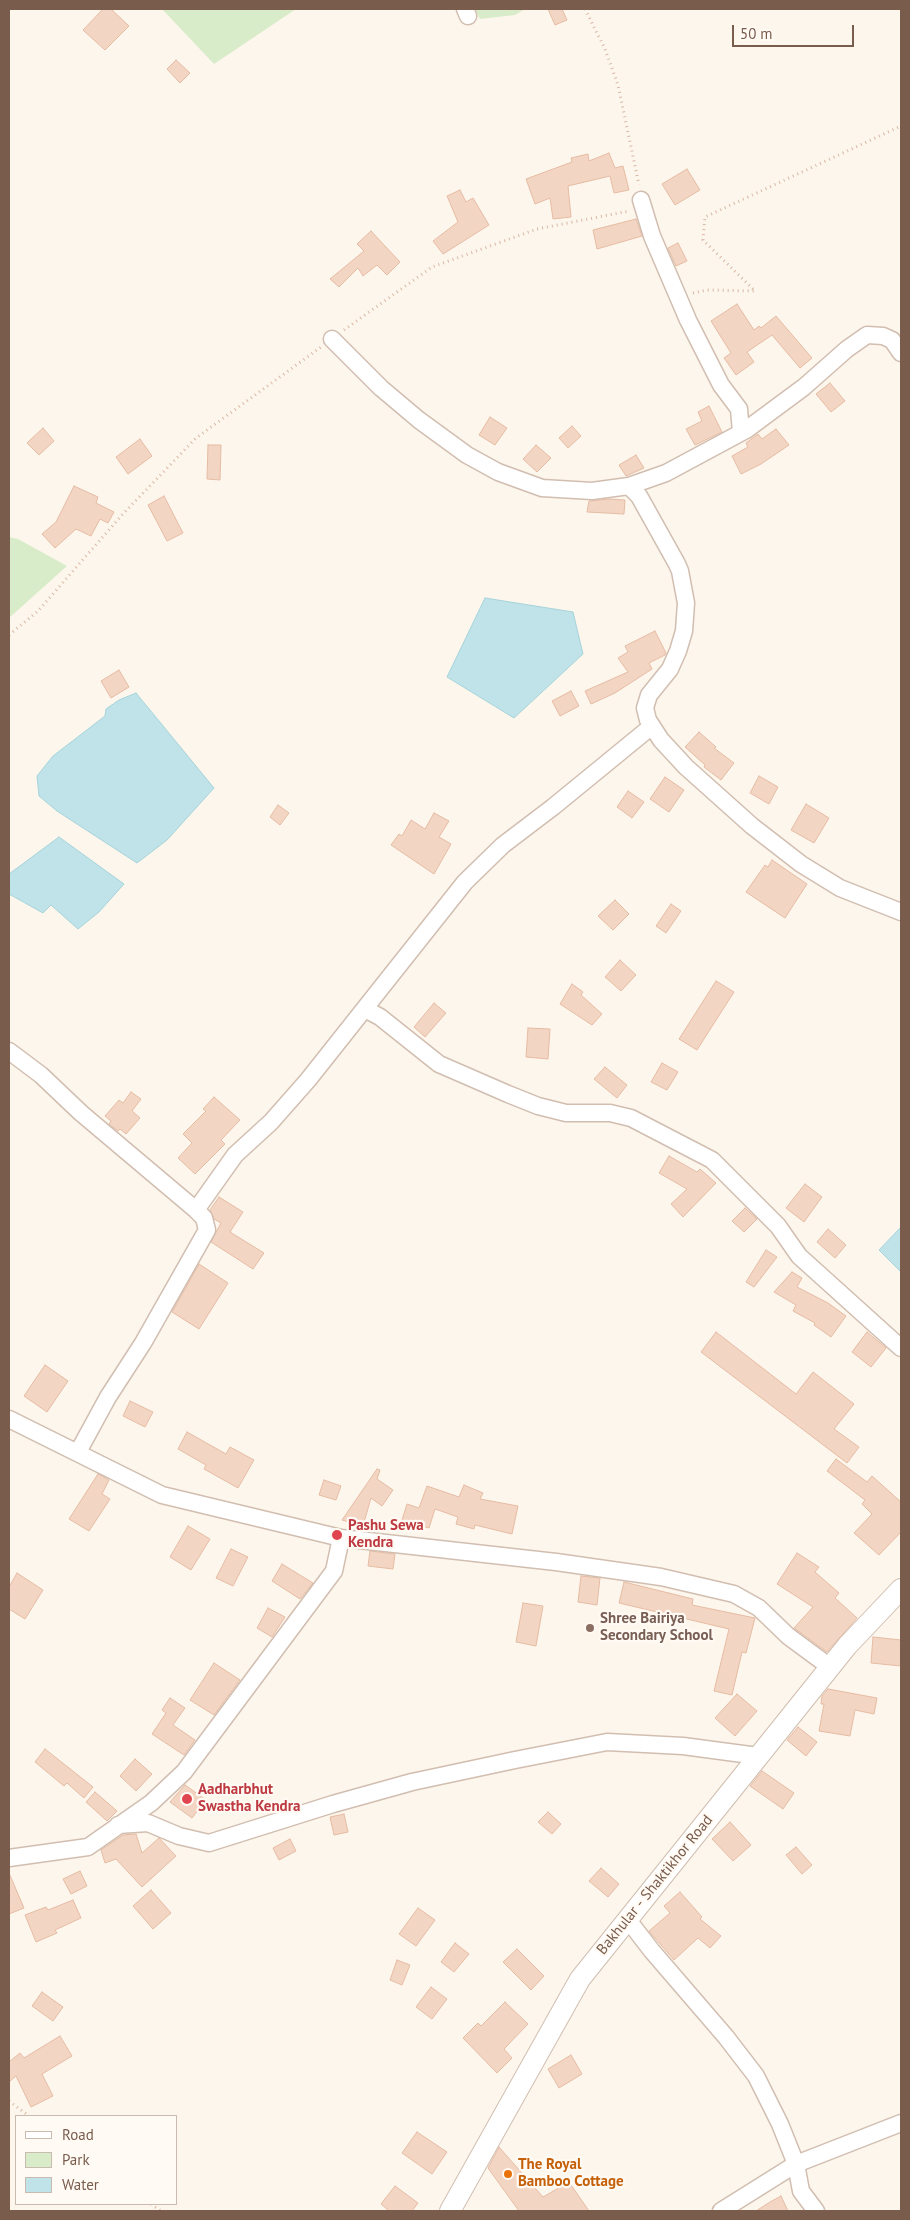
<!DOCTYPE html>
<html>
<head>
<meta charset="utf-8">
<style>
  body { margin:0 }
  #map { position:relative; width:910px; height:2220px; overflow:hidden; background:#fdf6ec; font-family:"PT Sans",sans-serif }
  canvas { display:block }
  .frame { position:absolute; inset:0; border:10px solid #7a5c4d; pointer-events:none }
  .legend { position:absolute; left:15px; top:2115px; width:162px; height:90px; box-sizing:border-box; background:#fffaf3; border:1px solid #cabbb1; margin:0; padding:6px 9px; list-style:none; font-size:15px; color:#7a5c4d }
  .legend li { display:flex; align-items:center; gap:10px; height:25px }
  .legend b { width:25px; border:1px solid #cabbb1 }
  .scale { position:absolute; left:732px; top:25px; width:122px; height:22px; box-sizing:border-box; border:2px solid #7a5c4d; border-top:0; padding-left:6px; font-size:15px; line-height:18px; white-space:nowrap; color:#7a5c4d; -webkit-text-stroke:4px #fffaf3; paint-order:stroke }
</style>
</head>
<body>
<div id="map">
<canvas width="910" height="2220"></canvas>
<div class="frame"></div>
<ul class="legend">
<li><b style="height:6px;background:#fff"></b>Road</li>
<li><b style="height:14px;background:#d8ecc9"></b>Park</li>
<li><b style="height:14px;background:#bfe3e8"></b>Water</li>
</ul>
<div class="scale">50 m</div>
</div>
<script>
const context = document.querySelector('canvas').getContext('2d');
context.lineJoin = 'round';
function fillPath(path, color) {
  context.fillStyle = color;
  context.fill(path, 'evenodd');
}
function shape(rows) {
  const path = new Path2D();
  for (const r of rows) {
    path.moveTo(r[0], r[1]);
    for (let i = 2; i < r.length; i += 2) path.lineTo(r[i], r[i + 1]);
  }
  return path;
}
function trace(path, color, width, dash) {
  context.strokeStyle = color;
  context.lineWidth = width;
  context.lineCap = dash ? 'butt' : 'round';
  context.setLineDash(dash || []);
  context.stroke(path);
}
function drawText(font, color, halo, rows, align = 'center') {
  context.font = font + ' "PT Sans",sans-serif';
  context.lineWidth = 4.5;
  context.setLineDash([]);
  context.textBaseline = 'middle';
  context.strokeStyle = halo;
  context.fillStyle = color;
  for (const [text, x, y, turn = 0] of rows) {
    context.save();
    context.translate(x, y);
    context.rotate((+turn || 0) * Math.PI / 180);
    context.textAlign = isNaN(turn) ? turn : align;
    if (halo) context.strokeText(text, 0, 0);
    context.fillText(text, 0, 0);
    context.restore();
  }
}
const green = shape([
  [162,9,296,9,214,64],
  [475,9,525,9,515,15,480,19],
  [9,537,18,539,67,566,9,618]
]);
const water = shape([
  [485,598,573,612,583,654,514,718,447,677,485,598],
  [136,693,214,788,167,840,137,863,57,811,39,796,37,776,53,756,105,716,106,709,119,700,136,693],
  [59,837,124,884,99,912,78,929,51,905,43,913,9,894,9,874,59,837],
  [901,1227,901,1272,879,1250,901,1227]
]);
const building = shape([
  [103,9,111,9,129,26,105,50,83,30,103,9],
  [548,9,562,9,567,20,555,25,548,9],
  [176,60,190,73,180,83,167,69,176,60],
  [609,153,615,168,623,166,629,190,614,193,610,176,568,186,571,217,553,219,550,198,535,204,526,179,572,162,571,158,588,154,589,161,609,153],
  [687,169,700,190,675,205,662,184,687,169],
  [460,190,466,202,473,198,489,225,443,254,433,241,458,222,447,196,460,190],
  [636,219,642,236,597,249,593,230,636,219],
  [371,231,400,262,387,275,377,265,363,276,358,268,339,287,330,279,364,251,357,244,371,231],
  [678,243,687,261,676,266,668,248,678,243],
  [737,304,754,330,759,326,761,328,776,316,812,358,800,368,772,335,747,352,754,362,736,375,724,358,731,353,711,321,737,304],
  [830,383,845,401,831,412,816,394,830,383],
  [709,406,722,432,695,445,686,429,702,421,698,412,709,406],
  [490,417,507,428,495,445,479,435,490,417],
  [572,426,581,436,568,448,559,438,572,426],
  [43,428,54,441,39,455,27,443,43,428],
  [776,429,789,445,761,464,741,474,732,456,748,447,746,443,758,434,762,439,776,429],
  [140,439,152,456,128,474,116,457,140,439],
  [208,445,221,445,220,480,207,479,208,445],
  [536,445,551,458,537,472,523,459,536,445],
  [636,455,644,468,626,476,619,465,636,455],
  [74,486,98,497,96,503,114,512,108,523,100,519,91,536,76,529,55,548,42,534,56,522,74,486],
  [164,496,183,533,167,541,148,505,164,496],
  [609,499,625,500,624,514,587,512,589,501,609,499],
  [655,631,666,653,665,655,649,663,652,669,615,693,591,704,585,691,628,672,618,658,628,652,625,646,655,631],
  [119,670,129,687,111,698,101,681,119,670],
  [571,691,579,706,560,716,552,701,571,691],
  [699,732,716,747,714,748,734,763,721,780,704,767,705,765,685,747,699,732],
  [759,776,778,787,769,804,750,793,759,776],
  [665,777,684,790,669,812,650,799,665,777],
  [628,791,644,802,632,818,617,807,628,791],
  [806,804,829,818,814,843,791,830,806,804],
  [278,805,289,813,280,825,270,817,278,805],
  [434,813,449,821,439,837,451,844,434,874,391,845,399,834,402,836,411,820,425,829,434,813],
  [772,860,807,884,785,918,746,892,765,865,768,867,772,860],
  [615,900,629,914,613,930,598,916,615,900],
  [671,904,681,911,666,933,656,926,671,904],
  [620,960,636,975,621,991,605,977,620,960],
  [716,981,734,992,697,1050,679,1039,716,981],
  [572,984,583,992,581,995,602,1014,592,1025,560,1004,572,984],
  [434,1003,446,1013,425,1037,414,1027,434,1003],
  [528,1028,550,1029,548,1059,526,1057,528,1028],
  [662,1063,678,1072,667,1090,651,1082,662,1063],
  [605,1067,627,1085,617,1098,594,1079,605,1067],
  [131,1092,141,1099,132,1111,140,1118,126,1134,120,1129,118,1131,109,1124,111,1121,105,1116,119,1100,123,1103,131,1092],
  [214,1097,240,1120,221,1140,225,1144,195,1174,178,1158,192,1143,183,1134,206,1111,203,1109,214,1097],
  [669,1156,697,1172,700,1169,716,1183,683,1217,671,1204,687,1189,659,1173,669,1156],
  [805,1184,822,1197,804,1222,786,1208,805,1184],
  [219,1197,243,1212,230,1232,264,1253,253,1269,211,1242,221,1223,214,1219,210,1210,219,1197],
  [745,1208,757,1219,744,1232,732,1221,745,1208],
  [828,1229,846,1245,835,1258,817,1242,828,1229],
  [766,1250,777,1257,754,1287,746,1282,766,1250],
  [199,1264,228,1283,199,1329,172,1312,199,1264],
  [792,1272,802,1278,797,1287,828,1303,846,1316,831,1337,814,1325,815,1323,793,1311,796,1305,774,1292,792,1272],
  [716,1332,796,1394,813,1372,854,1404,834,1429,859,1447,847,1463,701,1352,716,1332],
  [867,1332,886,1348,871,1367,852,1352,867,1332],
  [45,1365,68,1381,47,1412,24,1396,45,1365],
  [130,1401,153,1412,145,1427,123,1416,130,1401],
  [187,1432,226,1454,230,1447,254,1460,238,1488,204,1469,206,1465,178,1449,187,1432],
  [836,1459,867,1482,872,1476,901,1502,901,1532,879,1555,854,1533,872,1514,862,1504,865,1500,827,1471,836,1459],
  [377,1469,380,1470,377,1479,393,1490,382,1506,371,1498,363,1526,342,1520,377,1469],
  [98,1474,109,1480,102,1494,110,1499,89,1531,69,1519,98,1474],
  [324,1480,341,1486,336,1500,319,1495,324,1480],
  [464,1485,483,1493,480,1499,518,1506,512,1534,475,1525,474,1529,456,1524,458,1517,435,1509,429,1528,402,1520,407,1504,419,1508,427,1486,459,1497,464,1485],
  [188,1526,210,1539,191,1570,170,1557,188,1526],
  [231,1549,248,1557,233,1586,216,1578,231,1549],
  [370,1551,395,1554,393,1569,368,1566,370,1551],
  [797,1553,819,1567,815,1572,839,1593,835,1598,857,1618,827,1652,794,1628,813,1607,777,1584,797,1553],
  [282,1564,313,1583,300,1599,272,1581,282,1564],
  [17,1573,43,1590,25,1619,9,1609,9,1587,17,1573],
  [581,1576,600,1578,597,1605,578,1602,581,1576],
  [624,1582,693,1599,692,1605,755,1618,746,1653,742,1652,732,1695,714,1691,729,1629,619,1603,624,1582],
  [523,1603,543,1606,536,1646,516,1642,523,1603],
  [268,1608,285,1617,272,1637,257,1628,268,1608],
  [873,1637,901,1640,901,1666,871,1663,873,1637],
  [214,1663,240,1680,214,1715,190,1700,214,1663],
  [828,1689,877,1698,874,1714,855,1710,850,1736,819,1731,824,1704,821,1704,822,1696,828,1689],
  [737,1694,757,1711,735,1736,715,1718,737,1694],
  [170,1698,185,1708,173,1725,195,1740,184,1755,152,1734,166,1713,162,1710,170,1698],
  [798,1727,817,1742,806,1756,787,1740,798,1727],
  [45,1749,93,1787,84,1798,67,1783,64,1786,35,1762,45,1749],
  [135,1759,152,1774,136,1791,120,1776,135,1759],
  [762,1771,794,1793,783,1809,750,1786,762,1771],
  [185,1785,206,1800,192,1818,170,1802,185,1785],
  [95,1792,117,1811,107,1821,86,1802,95,1792],
  [548,1812,561,1824,552,1834,538,1822,548,1812],
  [344,1814,348,1832,334,1835,330,1817,344,1814],
  [730,1822,751,1845,733,1861,712,1839,730,1822],
  [136,1834,142,1853,159,1838,176,1856,142,1887,116,1859,105,1863,101,1850,123,1835,136,1834],
  [290,1839,296,1851,279,1860,273,1848,290,1839],
  [796,1847,812,1865,802,1874,786,1855,796,1847],
  [601,1868,619,1884,608,1897,589,1881,601,1868],
  [80,1871,87,1886,71,1894,63,1879,80,1871],
  [9,1873,24,1908,9,1914,9,1873],
  [151,1890,171,1913,153,1929,133,1906,151,1890],
  [680,1892,702,1917,700,1919,721,1936,710,1948,698,1938,674,1960,649,1931,670,1913,664,1906,680,1892],
  [73,1900,81,1918,55,1930,57,1933,36,1942,25,1915,46,1907,48,1910,73,1900],
  [418,1908,435,1920,416,1946,399,1934,418,1908],
  [455,1943,469,1954,454,1972,441,1962,455,1943],
  [517,1949,544,1976,531,1990,503,1962,517,1949],
  [397,1960,410,1965,402,1985,390,1980,397,1960],
  [431,1987,447,1999,432,2019,416,2007,431,1987],
  [42,1992,63,2007,53,2021,32,2006,42,1992],
  [505,2002,528,2024,504,2049,512,2058,497,2073,463,2038,478,2023,481,2026,505,2002],
  [60,2036,72,2056,42,2074,53,2096,31,2107,16,2076,9,2082,9,2062,20,2053,24,2058,60,2036],
  [571,2055,582,2074,559,2088,548,2069,571,2055],
  [417,2132,447,2152,432,2174,402,2153,417,2132],
  [499,2147,543,2197,569,2182,589,2211,519,2211,488,2168,499,2147],
  [395,2186,418,2203,412,2211,389,2211,381,2204,395,2186],
  [781,2196,788,2211,756,2211,770,2202,781,2196]
]);
const path = shape([
  [585,9,605,49,618,85,639,185],
  [693,293,707,290,755,291,703,240,705,217,901,126],
  [344,330,432,267,537,229,629,211],
  [9,635,38,611,122,515,196,438,321,347],
  [9,2101,29,2116],
  [151,2204,161,2211]
]);
const minor = shape([
  [465,9,468,16],
  [641,200,652,236,688,320,721,385,739,409,741,432],
  [332,339,381,388,419,420,467,455,498,472,542,488,592,491,629,486,666,473,746,430,804,387,847,349,867,335,883,336,892,340,901,353],
  [629,486,639,496,677,564,680,571,686,603,684,631,678,651,670,669,649,695,645,708,648,720,661,740,686,767,752,826,801,864,840,888,901,912],
  [365,1009,380,1017,439,1064,508,1094,538,1106,566,1113,610,1113,631,1118,712,1160,778,1226,799,1256,901,1348],
  [9,1051,41,1075,81,1113,196,1210,204,1218,207,1230,143,1343,108,1397,78,1452],
  [196,1210,235,1155,271,1122,308,1080,465,882,503,845,553,807,652,726],
  [9,1419,162,1495,341,1538,556,1562,661,1577,734,1594,759,1608,788,1636,830,1667],
  [118,1825,148,1823,179,1836,209,1843,333,1804,412,1782,515,1760,607,1742,683,1746,758,1756],
  [9,1858,88,1847,151,1803,184,1772,334,1571,341,1538],
  [628,1920,652,1951,726,2037,756,2076,780,2124,796,2164,801,2191,816,2211],
  [721,2211,796,2164,901,2123]
]);
const tertiary = shape([
  [450,2211,580,1979,847,1646,901,1589]
]);
const markers = [
  [337,1535,6,"#e0444e"],
  [590,1628,5,"#8d6e63"],
  [187,1799,6,"#e0444e"],
  [508,2174,5,"#e8710a"]
];
const healthNames = [
  ["Pashu Sewa",348,1526],
  ["Kendra",348,1543],
  ["Aadharbhut",198,1790],
  ["Swastha Kendra",198,1807]
];
const educationNames = [
  ["Shree Bairiya",600,1619],
  ["Secondary School",600,1636]
];
const streetNames = [
  ["Bakhular - Shaktikhor Road",655,1885,-51]
];
const foodNames = [
  ["The Royal",518,2165],
  ["Bamboo Cottage",518,2182]
];
fillPath(green, '#d8ecc9');
fillPath(water, '#bfe3e8');
trace(water, '#a5d3da', 1);
fillPath(building, '#f3d5c3');
trace(building, '#e6bba3', 1);
trace(minor, '#d1beb0', 19);
trace(tertiary, '#d1beb0', 22);
trace(path, '#d9b8a5', 3, [1, 4]);
trace(minor, '#fff', 16);
trace(tertiary, '#fff', 20);
for (const [x, y, r, color] of markers) {
  const dot = new Path2D();
  dot.arc(x, y, r, 0, 2 * Math.PI);
  context.fillStyle = color;
  context.fill(dot);
  trace(dot, '#fffaf3', 2);
}
drawText('bold 15px', '#be3a42', '#fffaf3', healthNames, 'left');
drawText('bold 15px', '#785e54', '#fffaf3', educationNames, 'left');
drawText('15px', '#7a5c4d', '#fffaf3', streetNames);
drawText('bold 15px', '#c56008', '#fffaf3', foodNames, 'left');
</script>
</body>
</html>
